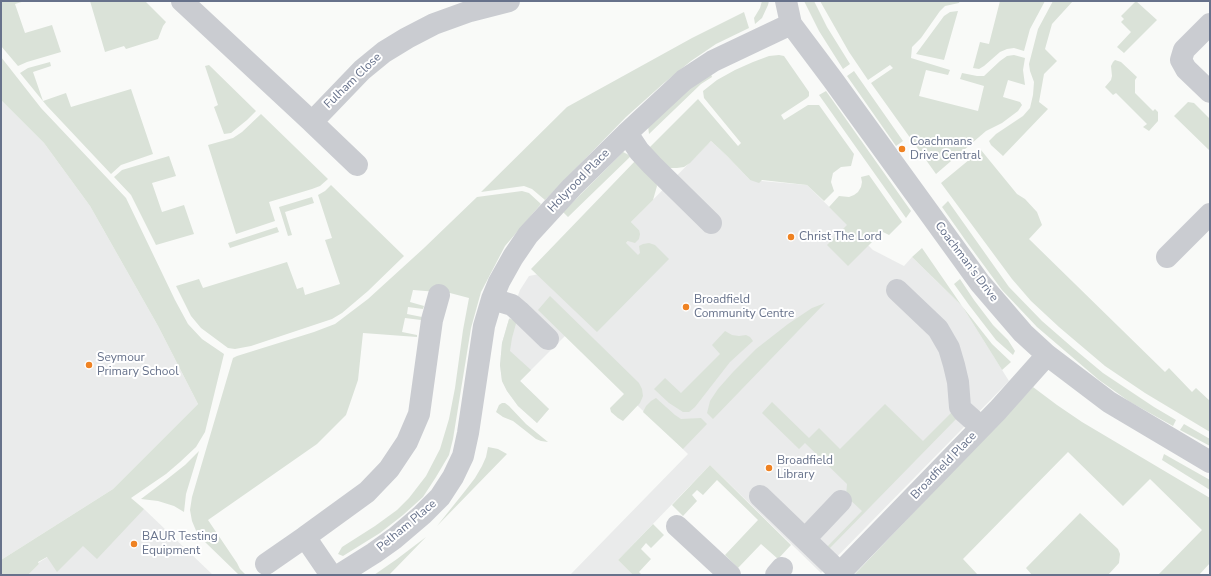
<!DOCTYPE html>
<html>
<head>
<meta charset="utf-8">
<style>
  body { margin:0 }
  #map { position:relative; width:1211px; height:576px; overflow:hidden; background:#f9faf8; font-family:"Nunito Sans",sans-serif }
  canvas { display:block }
  .frame { position:absolute; inset:0; border:2px solid #67728b; pointer-events:none }
</style>
</head>
<body>
<div id="map">
<canvas width="1211" height="576"></canvas>
<div class="frame"></div>
</div>
<script>
const context = document.querySelector('canvas').getContext('2d');
context.lineJoin = 'round';
function fillPath(path, color) {
  context.fillStyle = color;
  context.fill(path, 'evenodd');
}
function shape(rows) {
  const path = new Path2D();
  for (const r of rows) {
    path.moveTo(r[0], r[1]);
    for (let i = 2; i < r.length; i += 2) path.lineTo(r[i], r[i + 1]);
  }
  return path;
}
function trace(path, color, width, dash) {
  context.strokeStyle = color;
  context.lineWidth = width;
  context.lineCap = dash ? 'butt' : 'round';
  context.setLineDash(dash || []);
  context.stroke(path);
}
function drawText(font, color, halo, rows, align = 'center') {
  context.font = font + ' "Nunito Sans",sans-serif';
  context.lineWidth = 4;
  context.setLineDash([]);
  context.textBaseline = 'middle';
  context.strokeStyle = halo;
  context.fillStyle = color;
  for (const [text, x, y, turn = 0] of rows) {
    context.save();
    context.translate(x, y);
    context.rotate((+turn || 0) * Math.PI / 180);
    context.textAlign = isNaN(turn) ? turn : align;
    if (halo) context.strokeText(text, 0, 0);
    context.fillText(text, 0, 0);
    context.restore();
  }
}
const built = shape([
  [1,100,44,143,90,206,158,326,198,404,113,489,1,560],
  [711,141,727,156,750,180,807,185,873,250,904,266,912,257,962,306,1009,381,821,573,710,465,618,560,633,575,570,575,688,454,565,336,520,381,549,409,537,423,518,406,507,391,502,381,500,365,502,343,509,319,520,290,529,276,544,273,626,243,639,230,631,222],
  [127,508,144,509,213,575,28,575,39,564,38,563]
]);
const green = shape([
  [1,1,25,1,15,4,25,33,52,25,61,52,27,62,18,66,1,46],
  [90,1,145,1,166,22,163,26,158,39,126,49,124,46,105,52],
  [762,1,769,1,768,5,762,18,755,24,754,18,760,8],
  [804,1,814,1,827,27,850,64,843,69,819,31],
  [820,1,960,1,959,3,945,6,940,11,921,38,912,47,911,58,950,70,948,75,926,70,919,96,978,111,984,86,960,79,962,73,977,76,984,76,1000,61,1007,56,1014,55,1025,58,1023,70,1025,85,1008,80,1003,97,1020,102,1022,105,1018,111,1002,123,986,131,936,174,871,83,893,68,890,65,868,80,849,52],
  [1000,1,1045,1,1030,29,1024,51,1014,48,1007,49,1000,52,984,66,979,69,973,68,980,42,989,44],
  [1053,1,1073,1,1052,24,1045,49,1057,61,1044,74,1039,102,1048,109,1003,156,991,145,989,141,996,134,1023,116,1030,108,1033,95,1034,82,1030,71,1029,64,1038,29],
  [1136,1,1157,20,1124,53,1117,47,1131,32,1121,22,1124,19,1121,16],
  [958,11,944,60,916,54,944,16,950,12],
  [744,12,749,28,716,44,691,61,664,83,626,117,545,200,532,189,524,186,481,192,567,107,692,38],
  [779,55,784,56,809,92,809,96,807,98,781,115,784,120,808,105,819,105,854,154,851,166,841,167,833,173,831,182,834,191,824,201,807,185,762,180,759,183,750,180,727,156,711,141,690,163,684,167,677,168,670,168,647,150,698,99,738,146,741,143,704,98,703,91,717,80,735,70,753,62,769,56],
  [1,57,41,108,126,198,175,300,188,324,202,339,224,354,205,432,196,447,180,462,166,474,131,498,144,509,97,559,83,546,57,572,47,557,38,562,39,564,28,575,1,575,1,560,113,489,198,404,158,326,90,206,44,143,1,100],
  [1115,60,1121,62,1137,77,1135,80,1135,93,1153,111,1155,109,1158,112,1158,121,1149,131,1143,127,1147,124,1116,93,1113,95,1105,87,1111,80,1112,76,1111,66,1113,62],
  [50,62,51,66,33,72,43,101,66,93,71,107,131,89,153,154,121,165,111,174,47,106,20,73,28,68],
  [209,65,256,111,247,120,231,133,224,134,214,107,218,105,205,66],
  [854,71,903,141,896,146,847,76],
  [711,74,712,77,701,84,649,134,648,126,688,89],
  [826,91,911,211,906,218,819,95],
  [1188,102,1194,103,1210,119,1210,151,1174,116],
  [261,114,328,179,320,186,312,189,269,202,275,221,236,234,208,145,233,138,242,132],
  [981,150,1017,194,1025,199,1037,212,1042,225,1029,239,1165,372,1169,368,1192,392,1196,388,1210,401,1210,432,1145,393,1105,366,1059,327,1031,301,1012,279,941,183],
  [623,152,631,156,568,217,563,212],
  [169,156,176,176,152,183,162,212,184,205,194,234,156,245,131,195,114,177,122,170],
  [637,159,655,178,657,186,653,200,631,222,639,230,640,234,639,239,635,243,628,241,626,243,638,255,640,253,639,246,643,244,649,243,655,245,669,259,597,332,531,269],
  [869,175,902,222,889,235,883,232,875,239,848,266,827,245,847,225,829,207,839,196,849,197,854,195,858,192,861,187,862,182,861,177],
  [331,185,404,256,368,291,342,313,332,319,251,346,235,349,228,348,201,328,191,316,176,286,199,279,203,288,287,262,297,289,303,287,305,295,340,284,325,240,332,238,318,195,325,191],
  [522,191,529,193,541,204,505,246,481,292,471,328,453,439,449,455,436,477,423,497,403,515,380,533,343,556,338,554,342,547,375,526,397,510,409,498,426,476,440,449,449,419,455,388,463,330,469,298,450,293,413,290,410,302,424,306,423,309,408,307,407,314,422,317,421,320,405,318,402,332,417,335,417,337,363,333,358,380,346,415,317,444,208,520,237,563,240,569,246,575,239,575,204,541,197,533,192,521,190,510,192,497,233,358,237,356,314,332,335,324,368,299,424,248,477,197],
  [312,197,314,203,285,212,292,235,288,236,279,207],
  [948,201,1009,287,1042,321,1073,348,1103,373,1154,407,1176,420,1173,426,1130,402,1099,380,1037,327,1002,290,966,241,942,207],
  [277,227,279,232,230,248,228,243],
  [922,248,962,306,992,344,1011,362,1002,370,962,306,912,257],
  [960,279,974,300,993,325,1008,340,1015,351,1013,355,996,340,969,305,954,284],
  [550,296,639,383,642,389,643,396,640,403,623,421,618,418,611,412,610,408,624,394,538,310],
  [825,303,713,419,707,413,710,401,718,389,733,372,756,349,788,324,812,308],
  [509,319,517,320,512,338,510,351,531,370,520,381,549,409,537,423,518,406,507,391,502,381,500,365,502,343],
  [725,331,732,335,739,336,746,335,750,337,753,341,730,362,695,407,689,412,683,412,669,403,654,389,665,378,681,393,720,354,712,345],
  [1033,387,1057,405,1082,422,1210,498,1210,563,1199,575,1158,575,1202,530,1150,479,1123,506,1068,452,963,559,978,575,854,575],
  [656,398,675,415,681,419,701,418,707,424,683,449,643,412,646,406,651,401],
  [772,402,809,438,819,428,840,449,885,404,923,441,952,412,958,417,829,549,827,547,862,511,846,496,847,484,805,443,799,449,762,413],
  [502,403,505,403,509,406,526,424,548,442,541,441,536,439,513,421,503,417,496,412,499,405],
  [1184,424,1210,439,1210,446,1180,430],
  [488,447,498,449,507,454,437,526,465,491,475,478,482,466,486,457],
  [199,451,186,494,184,512,174,506,158,501,141,499,166,480,185,465],
  [1164,454,1210,480,1210,490,1162,460],
  [710,465,791,545,778,559,761,544,738,568,725,555,758,520,717,480,703,495,697,490,692,495,697,501,683,516,672,505],
  [1080,513,1118,549,1120,554,1119,563,1108,575,1032,575,1026,568],
  [653,524,664,535,651,548,646,543,641,549,651,559,639,572,642,575,633,575,618,560],
  [426,537,389,575,374,575,397,559]
]);
const minor = shape([
  [182,1,312,122,362,70,384,52,407,38,434,24,470,11,509,1],
  [786,1,791,24,833,80,980,283,1023,333,1047,355,1109,402,1210,462],
  [1210,24,1184,50,1181,60,1186,69,1210,92],
  [312,122,357,165],
  [627,133,639,151,652,165,711,223],
  [1167,257,1210,214],
  [897,290,938,329,949,348,954,365,958,382,960,407,963,411,981,427],
  [492,299,512,305,519,311,548,339],
  [760,496,840,573],
  [677,526,730,575],
  [805,539,841,501],
  [266,564,305,537],
  [331,575,305,537,367,492,389,469,407,442,419,414,432,320,439,295],
  [339,575,374,553,395,538,422,515,440,497,453,477,463,456,468,433,484,326,492,299,499,282,513,257,528,235,572,187,627,133,684,80,713,61,791,24],
  [776,575,782,568],
  [838,575,998,410,1047,355]
]);
const markers = [
  [902,149,4,"#ef8222"],
  [791,237,4,"#ef8222"],
  [686,307,4,"#ef8222"],
  [89,365,4,"#ef8222"],
  [769,468,4,"#ef8222"],
  [134,544,4,"#ef8222"]
];
const streetNames = [
  ["Fulham Close",353,81,-44],
  ["Holyrood Place",579,181,-46],
  ["Coachman's Drive",966,262,53],
  ["Broadfield Place",944,466,-46],
  ["Pelham Place",407,526,-40]
];
const poiNames = [
  ["Coachmans",910,142],
  ["Drive Central",910,156],
  ["Christ The Lord",799,237],
  ["Broadfield",694,300],
  ["Community Centre",694,314],
  ["Seymour",97,358],
  ["Primary School",97,372],
  ["Broadfield",777,461],
  ["Library",777,475],
  ["BAUR Testing",142,537],
  ["Equipment",142,551]
];
fillPath(built, '#eaebeb');
fillPath(green, '#dae2d8');
trace(minor, '#caccd1', 22);
for (const [x, y, r, color] of markers) {
  const dot = new Path2D();
  dot.arc(x, y, r, 0, 2 * Math.PI);
  context.fillStyle = color;
  context.fill(dot);
  trace(dot, '#fff', 1.5);
}
drawText('12px', '#67728b', '#fff', streetNames);
drawText('12px', '#67728b', '#fff', poiNames, 'left');
</script>
</body>
</html>
